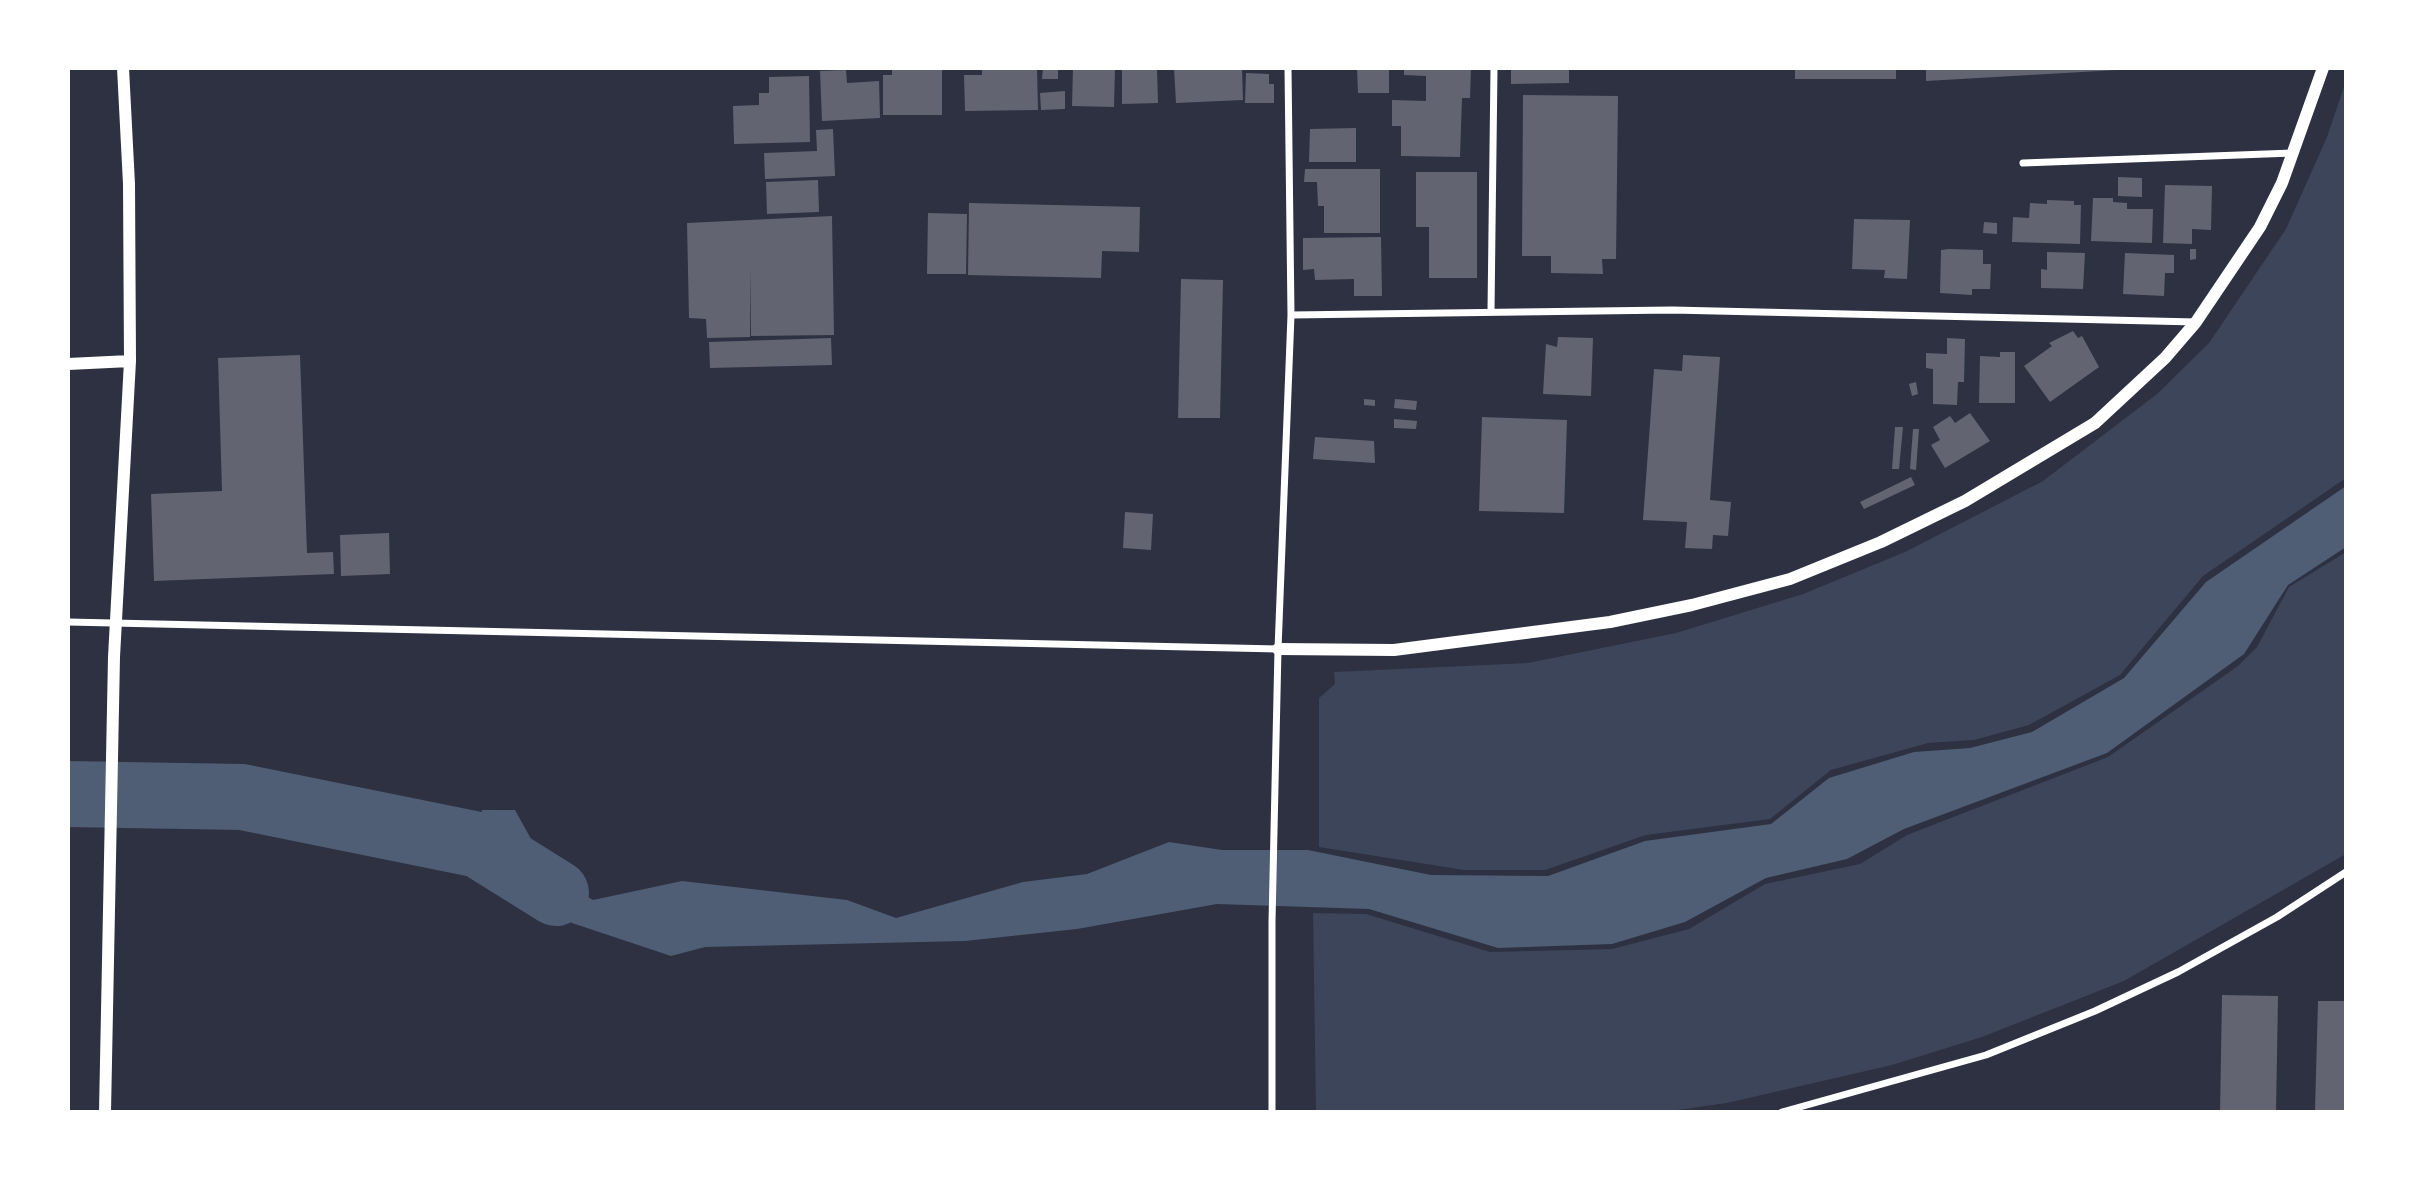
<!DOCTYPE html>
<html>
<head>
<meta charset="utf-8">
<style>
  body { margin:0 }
  #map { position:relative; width:2414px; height:1180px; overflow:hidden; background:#2d3142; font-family:Manrope,sans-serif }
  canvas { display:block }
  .frame { position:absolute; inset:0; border:70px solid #fff; pointer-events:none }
</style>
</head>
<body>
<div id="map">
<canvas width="2414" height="1180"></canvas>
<div class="frame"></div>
</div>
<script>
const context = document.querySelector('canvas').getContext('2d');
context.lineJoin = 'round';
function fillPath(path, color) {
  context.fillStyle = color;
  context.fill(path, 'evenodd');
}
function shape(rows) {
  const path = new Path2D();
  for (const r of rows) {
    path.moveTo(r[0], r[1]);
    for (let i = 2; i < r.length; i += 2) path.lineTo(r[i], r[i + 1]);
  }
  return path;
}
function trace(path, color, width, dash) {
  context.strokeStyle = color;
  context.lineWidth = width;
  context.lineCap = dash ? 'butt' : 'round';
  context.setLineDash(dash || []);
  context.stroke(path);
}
const green = shape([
  [2346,81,2346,478,2203,576,2120,675,2029,725,1974,740,1928,743,1831,770,1770,819,1646,835,1545,870,1464,870,1319,847,1319,698,1335,684,1334,672,1528,663,1676,633,1803,594,1905,552,2043,481,2157,394,2209,343,2286,229,2327,137],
  [2346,552,2346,854,2124,981,1982,1037,1892,1065,1727,1103,1663,1112,1316,1112,1313,913,1366,914,1490,952,1612,949,1689,929,1765,884,1860,864,1907,835,2108,757,2238,666,2257,647,2289,587]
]);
const water = shape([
  [2346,486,2346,547,2288,585,2244,654,2107,753,1904,829,1847,859,1766,878,1685,922,1612,944,1498,948,1369,909,1217,904,1077,929,965,941,705,947,671,956,572,923,522,887,484,873,479,845,482,810,515,810,545,864,571,887,593,900,682,881,847,900,896,918,1023,882,1087,874,1169,842,1222,850,1308,850,1431,875,1548,876,1645,841,1771,824,1829,778,1914,752,1970,748,2032,732,2124,678,2206,582]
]);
const river = shape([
  [68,794,242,797,479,845,556,893]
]);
const building = shape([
  [892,68,942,68,942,115,883,115,883,75,892,75],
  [982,68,1037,68,1038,110,965,111,964,75,982,75],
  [1043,68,1058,68,1058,79,1042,79],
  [1073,68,1115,68,1114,107,1072,106],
  [1122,68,1157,68,1158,103,1122,104],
  [1174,68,1242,68,1243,100,1176,103],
  [1357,68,1389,68,1389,93,1358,93],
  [1404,68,1471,68,1470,98,1462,98,1460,157,1401,156,1401,126,1392,126,1392,100,1426,101,1426,76,1404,75],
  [1511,68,1569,68,1569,83,1511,84],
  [1795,68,1896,68,1896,79,1795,79],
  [1926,68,2117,68,2117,70,1926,81],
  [846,70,847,83,879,81,880,118,822,121,820,71],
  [1246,73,1269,74,1269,84,1274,84,1274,103,1245,103],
  [809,76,810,142,734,144,733,106,759,105,759,93,769,93,769,77],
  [1065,91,1065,109,1041,110,1040,93],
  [1523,95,1618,96,1616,259,1602,259,1603,274,1551,273,1551,256,1522,256],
  [1356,128,1356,162,1309,162,1310,129],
  [833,129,835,176,765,179,764,153,817,151,816,130],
  [1305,169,1380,169,1380,233,1324,233,1324,206,1318,206,1317,182,1304,182],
  [1416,172,1477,172,1477,278,1429,278,1429,227,1416,227],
  [2118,177,2142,178,2142,197,2118,196],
  [818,180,819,212,767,214,766,182],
  [2165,185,2212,186,2211,230,2192,229,2192,244,2163,243],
  [2093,198,2113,198,2113,202,2127,203,2127,209,2153,209,2152,243,2091,241],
  [2047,200,2074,201,2074,205,2081,205,2080,244,2012,242,2013,217,2029,218,2030,203,2047,204],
  [969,203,1140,207,1139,252,1102,251,1101,278,968,275],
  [928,213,967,214,966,274,927,274],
  [832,216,834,335,751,336,750,268,750,337,707,338,706,319,689,318,687,223],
  [1854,219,1910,220,1907,279,1884,278,1885,270,1852,269],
  [1984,222,1997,223,1997,234,1983,233],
  [1381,237,1382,296,1354,296,1354,279,1315,280,1314,269,1303,270,1303,238],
  [1949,249,1983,250,1983,264,1991,264,1990,289,1972,289,1972,295,1940,293,1941,250],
  [2190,249,2196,249,2196,259,2190,260],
  [2047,252,2085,253,2083,289,2041,288,2041,269,2047,270],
  [2125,253,2174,255,2174,273,2165,273,2164,296,2123,294],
  [1181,279,1223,280,1220,418,1178,418],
  [2073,331,2078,338,2082,336,2099,367,2050,402,2024,366,2052,346,2049,343],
  [1558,337,1593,338,1591,396,1543,394,1546,344,1557,347],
  [831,338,832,365,710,368,709,342],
  [1947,338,1965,339,1964,382,1958,382,1957,405,1933,404,1933,369,1926,368,1926,353,1947,354],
  [2000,352,2015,352,2015,403,1979,403,1980,356,2000,357],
  [300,355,307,553,333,552,334,574,154,581,151,494,222,491,218,358],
  [1683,355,1720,357,1710,500,1731,502,1728,536,1713,535,1712,549,1685,548,1687,522,1643,520,1654,369,1682,371],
  [1916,382,1918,394,1912,396,1909,384],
  [1364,399,1375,400,1375,406,1364,405],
  [1395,399,1417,401,1416,410,1394,408],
  [1970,413,1990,441,1945,468,1931,445,1940,440,1933,427,1950,416,1955,423],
  [1482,417,1567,420,1564,513,1479,511],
  [1394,419,1417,421,1416,429,1394,428],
  [1895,427,1903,427,1899,469,1892,469],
  [1913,429,1919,429,1916,470,1910,469],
  [1315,437,1374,441,1375,463,1313,459],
  [1911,477,1915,485,1864,509,1860,502],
  [1125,512,1153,514,1151,550,1123,548],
  [389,533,390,574,341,576,340,535],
  [2222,995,2278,996,2276,1112,2220,1112],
  [2318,1001,2346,1001,2346,1110,2315,1110]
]);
const minor = shape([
  [2023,163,2293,153],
  [1491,311,1494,68],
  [1291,315,1672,310,2196,322],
  [68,622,1278,649],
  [1272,1112,1272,922,1278,649,1291,315,1288,68],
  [1782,1112,1986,1055,2095,1011,2178,972,2277,917,2346,872]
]);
const tertiary = shape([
  [68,364,130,361],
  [1278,649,1394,650,1610,622,1692,605,1790,579,1881,542,1965,501,2095,423,2165,358,2196,322,2260,227,2282,183,2323,68],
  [105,1112,114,657,130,361,129,184,123,68]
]);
fillPath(green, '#3c4559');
fillPath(water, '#4f5d75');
trace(river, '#4f5d75', 66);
fillPath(building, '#626471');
trace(minor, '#fff', 7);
trace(tertiary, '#fff', 12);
</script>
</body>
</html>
